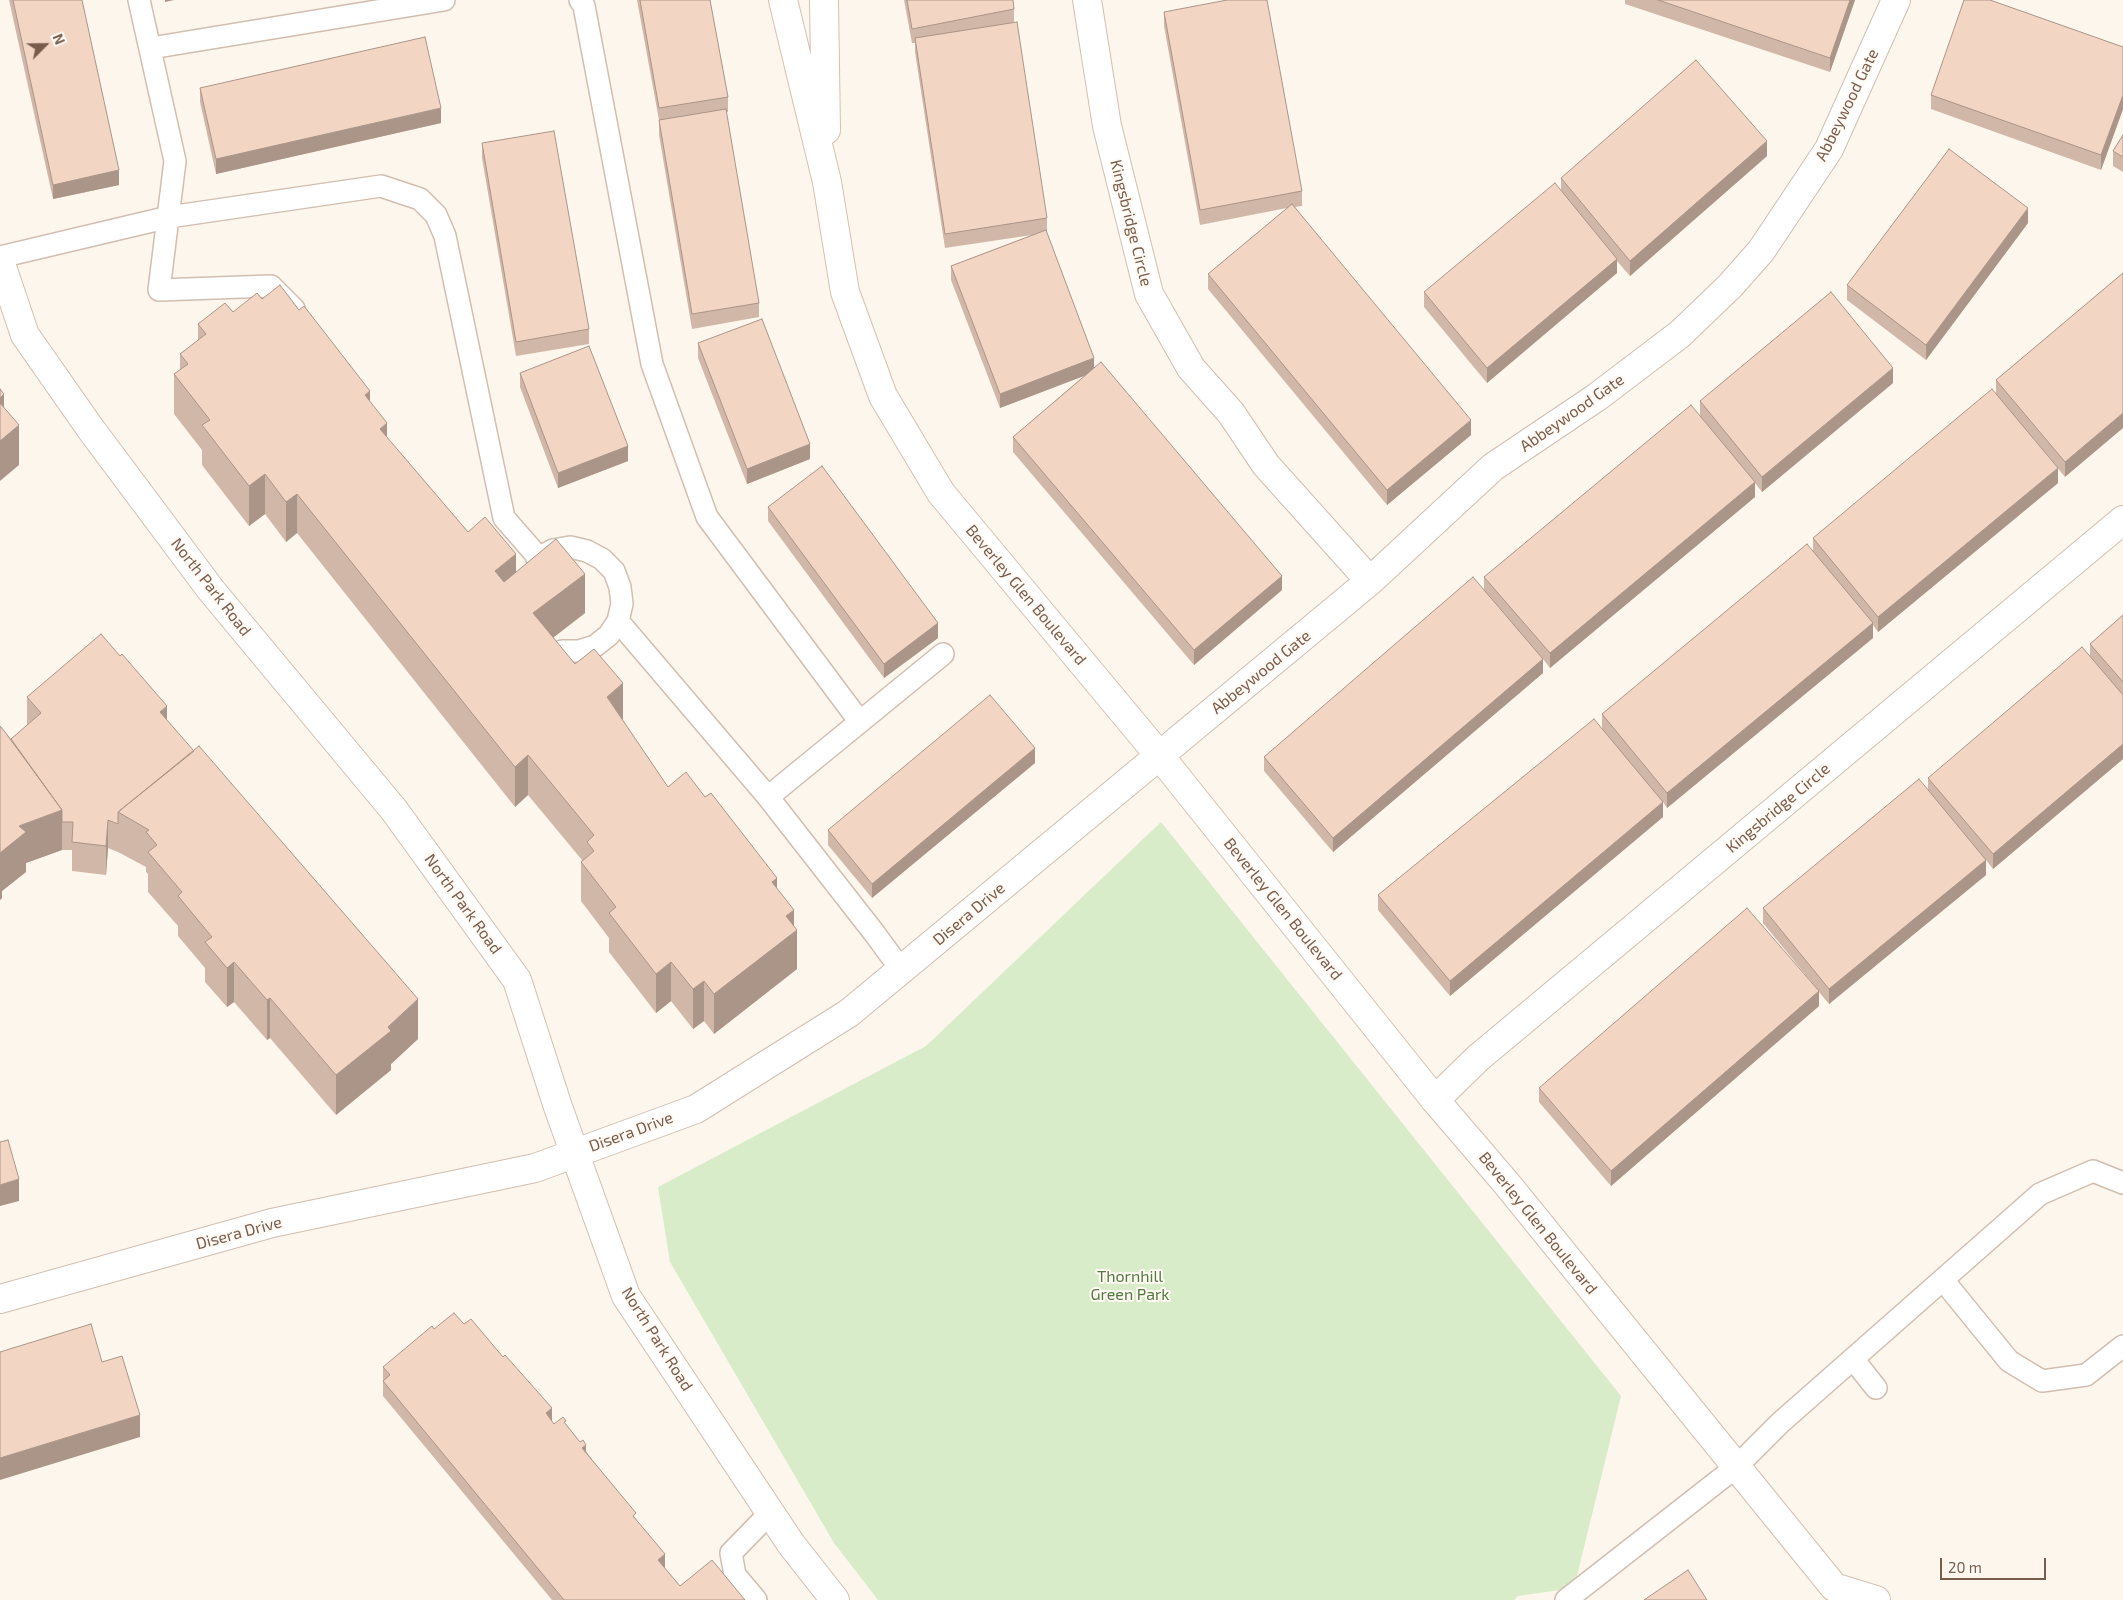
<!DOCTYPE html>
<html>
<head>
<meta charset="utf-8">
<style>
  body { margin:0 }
  #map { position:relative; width:2123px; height:1600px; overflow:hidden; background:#fdf6ec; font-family:"Exo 2",sans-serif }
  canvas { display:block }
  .north { position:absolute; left:20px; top:20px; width:50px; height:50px; -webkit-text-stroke:4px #fffaf3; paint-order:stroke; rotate:67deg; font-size:14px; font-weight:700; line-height:20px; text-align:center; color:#7a5c4d }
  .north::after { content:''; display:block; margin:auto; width:18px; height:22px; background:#7a5c4d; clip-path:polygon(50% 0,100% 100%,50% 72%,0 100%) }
  .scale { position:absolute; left:1940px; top:1558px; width:106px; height:22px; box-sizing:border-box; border:2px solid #7a5c4d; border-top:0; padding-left:6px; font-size:15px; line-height:18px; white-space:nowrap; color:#7a5c4d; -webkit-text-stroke:4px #fffaf3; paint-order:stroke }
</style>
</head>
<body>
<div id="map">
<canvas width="2123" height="1600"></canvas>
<div class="north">N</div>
<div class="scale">20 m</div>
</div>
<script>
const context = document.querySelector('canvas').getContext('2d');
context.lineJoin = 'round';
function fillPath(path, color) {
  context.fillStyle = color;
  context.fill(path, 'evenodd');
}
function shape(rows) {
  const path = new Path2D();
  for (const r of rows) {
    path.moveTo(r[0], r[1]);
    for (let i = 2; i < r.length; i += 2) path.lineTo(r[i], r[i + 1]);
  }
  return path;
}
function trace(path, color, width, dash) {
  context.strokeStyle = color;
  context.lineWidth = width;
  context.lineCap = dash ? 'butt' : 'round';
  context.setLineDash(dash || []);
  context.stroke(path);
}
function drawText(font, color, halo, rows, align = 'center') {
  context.font = font + ' "Exo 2",sans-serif';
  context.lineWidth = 4;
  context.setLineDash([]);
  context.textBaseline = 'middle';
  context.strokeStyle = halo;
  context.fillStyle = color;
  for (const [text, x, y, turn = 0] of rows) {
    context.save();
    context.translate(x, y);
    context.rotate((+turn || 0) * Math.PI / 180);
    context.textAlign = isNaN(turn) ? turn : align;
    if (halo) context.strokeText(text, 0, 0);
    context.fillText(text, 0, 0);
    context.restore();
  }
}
const green = shape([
  [1161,822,1621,1396,1574,1588,1518,1596,1514,1600,878,1600,834,1543,670,1262,658,1187,926,1046]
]);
const lane = shape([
  [139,0,175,161,159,290,271,286,294,309],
  [580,0,584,6,652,364,707,517,860,722],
  [151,48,444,0],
  [0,257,169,217,381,186,420,199,436,215,445,236,504,518,539,558],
  [537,559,553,550,570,547,587,551,602,559,614,571,620,587,622,604,618,621,609,635,595,646,579,651,562,651],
  [618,621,768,797,875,934,902,971],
  [768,797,943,654],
  [1943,1280,2009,1361,2042,1381,2086,1375,2123,1346],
  [1853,1359,1876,1388],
  [756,1600,735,1575,731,1553,770,1513],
  [1566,1600,1736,1467,1780,1423,2040,1194,2093,1171,2123,1183]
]);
const street = shape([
  [1087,0,1107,126,1149,294,1191,368,1231,413,1266,465,1370,581],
  [0,261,25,335,90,428,211,590,394,810,517,980,558,1107,626,1296,791,1544,835,1600],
  [1435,1100,1478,1058,2123,520],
  [0,1299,272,1223,535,1168,696,1109,849,1013,1370,581,1493,467,1597,397,1680,334,1730,286,1761,251,1829,149,1896,0]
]);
const secondary = shape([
  [783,0,827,182,845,292,883,396,941,493,1159,755,1435,1100,1507,1184,1834,1587,1876,1600],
  [824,0,826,130]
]);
const wall = shape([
  [9,0,82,0,119,185,53,199],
  [637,0,710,0,728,97,728,112,726,112,759,303,759,317,692,329,659,135,659,120],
  [904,0,1013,0,1014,9,1014,22,1047,218,1047,233,1094,368,1282,590,1194,665,1013,452,1013,437,1084,376,1000,408,951,280,951,266,1032,235,945,248,915,52,915,43,912,43],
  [1625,0,1855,0,1830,72,1625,4],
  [1164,12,1302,191,1302,206,1295,207,1471,435,1387,505,1208,289,1208,274,1287,208,1200,225,1164,26],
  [2123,47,2123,109,2101,170,1931,109,1931,95],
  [200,88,441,123,216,174,200,102],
  [2123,135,2123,172,2113,166,2113,151],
  [482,143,589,329,589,344,516,356,482,158],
  [1767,156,1630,276,1617,261,1617,273,1487,383,1424,307,1424,292,1561,190,1561,178],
  [2028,223,1926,360,1847,300,1847,285],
  [2123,273,2065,477,2033,438,2058,483,1878,632,1873,625,1873,638,1667,808,1663,802,1663,817,1450,996,1378,910,1378,895,1602,728,1602,714,1813,551,1813,538,1996,394,1996,380],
  [262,299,370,401,387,438,468,532,516,573,585,613,553,638,623,721,668,787,705,797,777,889,794,926,797,969,714,1034,704,1021,693,1029,671,1001,656,1013,609,952,609,938,581,901,581,862,582,860,528,795,515,807,297,533,286,542,265,514,249,526,202,465,202,450,174,414,174,374,180,370,180,354,198,340,198,324,233,312],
  [698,343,810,459,747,484,698,358],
  [520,373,628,461,558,488,520,387],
  [1893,383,1762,492,1755,483,1755,497,1550,668,1543,659,1543,673,1333,852,1264,771,1264,757,1484,589,1484,577,1700,416,1700,401],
  [768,507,938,638,884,678,768,521],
  [2123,615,2123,759,1993,869,1986,860,1986,875,1829,1004,1819,992,1819,1006,1611,1186,1539,1102,1539,1088,1814,985,1763,923,1763,908,1928,790,1928,778,2090,656,2090,644],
  [27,697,167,721,418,1039,391,1064,391,1070,336,1115,270,1038,267,1040,234,1002,227,1007,205,982,205,968,178,936,178,926,148,892,148,874,146,872,146,867,118,852,108,848,106,875,72,871,72,850,62,850,26,863,26,872,2,891,2,898,0,900,0,726,11,739,27,725],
  [1035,763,872,898,828,845,828,830],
  [434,1329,552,1422,554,1424,566,1424,636,1519,665,1569,680,1586,745,1600,552,1600,383,1396,383,1367]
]);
const shadedWall = shape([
  [165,0,174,0,165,2],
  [1850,0,1855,0,1830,72,1830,58],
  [2123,95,2123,109,2101,170,2101,155],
  [441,108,441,123,216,174,216,159],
  [1767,141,1767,156,1630,276,1630,261],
  [119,170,119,185,53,199,53,185],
  [2028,208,2028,223,1926,360,1926,345],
  [1617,259,1617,273,1487,383,1487,368],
  [1094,358,1094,372,1000,408,1000,394],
  [1893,368,1893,383,1762,492,1762,477],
  [370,391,370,431,365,395],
  [4,394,4,434,0,437,0,398],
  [2123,413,2123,428,2065,477,2065,462],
  [1471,420,1471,435,1387,505,1387,490],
  [387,423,387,463,380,429],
  [19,425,19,465,0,481,0,441],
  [810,444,810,459,747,484,747,469],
  [628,446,628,461,558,488,558,473],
  [2058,468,2058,483,1878,632,1878,617],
  [265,474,265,514,249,526,249,486],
  [1755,482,1755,497,1550,668,1550,653],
  [297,494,297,533,286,542,286,502],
  [516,554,516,594,495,611,495,571],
  [585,574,585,613,533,653,533,613],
  [1282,576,1282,590,1194,665,1194,650],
  [938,623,938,638,884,678,884,664],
  [1873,623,1873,638,1667,808,1667,793],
  [1543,659,1543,673,1333,852,1333,838],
  [623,683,623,723,607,697],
  [167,706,167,735,160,712],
  [2123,744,2123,759,1993,869,1993,854],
  [1035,748,1035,763,872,898,872,884],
  [528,755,528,795,515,807,515,767],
  [1663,802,1663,817,1450,996,1450,981],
  [62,810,62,850,26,863,26,872,2,891,2,898,0,900,0,853,19,826],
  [108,820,108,848,106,875,106,846],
  [1986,860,1986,875,1829,1004,1829,989],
  [777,878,777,918,772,882],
  [794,910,794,932,797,930,797,969,714,1034,714,994,786,916],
  [234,962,234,1002,227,1007,227,968],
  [671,962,671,1001,656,1013,656,974],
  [704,981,704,1021,693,1029,693,989],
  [1819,991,1819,1006,1611,1186,1611,1171],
  [270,998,270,1038,267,1040,267,1000],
  [418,999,418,1039,391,1064,391,1070,336,1115,336,1075],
  [19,1179,19,1201,0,1206,0,1185],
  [552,1408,552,1423,546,1413],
  [140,1415,140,1437,0,1480,0,1458],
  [586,1445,586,1459,582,1448],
  [665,1554,665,1569,658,1560]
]);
const building = shape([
  [13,0,82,0,119,170,53,185,13,0],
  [640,0,710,0,728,97,659,108,640,0],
  [907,0,1013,0,1014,9,912,29,907,0],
  [1227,0,1267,0,1302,191,1200,210,1164,12,1227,0],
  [1658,0,1850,0,1830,58,1658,0],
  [1964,0,1990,0,2123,47,2123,95,2101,155,1931,95,1964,0],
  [1017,22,1047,218,945,234,915,38,1017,22],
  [425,37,441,108,216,159,200,88,425,37],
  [1696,60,1767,141,1630,261,1561,178,1696,60],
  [726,109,759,303,692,314,659,120,726,109],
  [554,131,589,329,516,342,482,143,554,131],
  [2123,135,2123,157,2113,151,2123,135],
  [1949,149,2028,208,1926,345,1847,285,1949,149],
  [1555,183,1617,259,1487,368,1424,292,1555,183],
  [1292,204,1471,420,1387,490,1208,274,1292,204],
  [1046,230,1094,358,1000,394,951,266,1046,230],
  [2123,273,2123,413,2065,462,1996,380,2123,273],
  [280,285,299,310,304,306,370,391,365,395,387,423,380,429,468,532,485,517,516,554,495,571,504,582,556,539,585,574,533,613,575,664,594,649,623,683,607,697,668,787,686,772,705,797,711,793,777,878,772,882,794,910,786,916,797,930,714,994,704,981,693,989,671,962,656,974,609,913,616,907,581,862,594,851,587,842,594,835,528,755,515,767,297,494,286,502,265,474,249,486,202,425,210,420,174,374,188,364,180,354,206,334,198,324,225,303,233,312,257,293,262,299,280,285],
  [1831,292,1893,368,1762,477,1700,401,1831,292],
  [762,319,810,444,747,469,698,343,762,319],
  [589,346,628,446,558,473,520,373,589,346],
  [1101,362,1282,576,1194,650,1013,437,1101,362],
  [0,389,4,394,0,398,0,389],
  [1992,389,2058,468,1878,617,1813,538,1992,389],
  [0,403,19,425,0,441,0,403],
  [1691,405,1755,482,1550,653,1484,577,1691,405],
  [822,466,938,623,884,664,768,507,822,466],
  [1807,544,1873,623,1667,793,1602,714,1807,544],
  [1473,577,1543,659,1333,838,1264,757,1473,577],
  [2123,615,2123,682,2090,644,2123,615],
  [101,634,120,656,122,654,167,706,160,712,194,751,118,812,118,824,108,820,106,846,72,842,73,822,62,822,62,810,11,739,41,713,27,697,101,634],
  [2082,647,2123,695,2123,744,1993,854,1928,778,2082,647],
  [990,695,1035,748,872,884,828,830,990,695],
  [1594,719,1663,802,1450,981,1378,895,1594,719],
  [0,726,5,732,62,810,19,826,26,832,0,853,0,726],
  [199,746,418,999,388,1027,391,1031,336,1075,270,998,267,1000,234,962,227,968,205,942,212,937,178,896,182,892,148,852,157,845,146,832,149,830,118,812,199,746],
  [1919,779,1986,860,1829,989,1763,908,1919,779],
  [1747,908,1819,991,1611,1171,1539,1088,1747,908],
  [8,1140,19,1179,0,1185,0,1142,8,1140],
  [454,1313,464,1324,471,1319,503,1357,505,1355,552,1408,546,1413,554,1424,563,1417,566,1421,564,1422,580,1442,583,1440,586,1445,582,1448,636,1513,633,1516,665,1554,658,1560,680,1586,712,1560,745,1600,564,1600,383,1381,390,1375,383,1367,432,1326,434,1329,454,1313],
  [91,1324,102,1362,122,1356,140,1415,0,1458,0,1352,91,1324],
  [1688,1570,1707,1600,1644,1600,1688,1570]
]);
const streetNames = [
  ["Abbeywood Gate",1847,105,-64],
  ["Kingsbridge Circle",1131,223,76],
  ["Abbeywood Gate",1572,413,-35],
  ["North Park Road",211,587,52],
  ["Beverley Glen Boulevard",1026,595,50],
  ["Abbeywood Gate",1261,672,-39],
  ["Kingsbridge Circle",1778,808,-40],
  ["North Park Road",463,904,54],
  ["Beverley Glen Boulevard",1283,909,51],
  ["Disera Drive",969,914,-40],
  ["Disera Drive",631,1132,-20],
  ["Beverley Glen Boulevard",1538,1223,51],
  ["Disera Drive",239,1233,-15],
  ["North Park Road",657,1339,58]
];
const parkNames = [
  ["Thornhill",1130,1277],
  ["Green Park",1130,1295]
];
fillPath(green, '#d8ecc9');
trace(lane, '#d1beb0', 24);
trace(street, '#d1beb0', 30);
trace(secondary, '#d6c0b0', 30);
trace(lane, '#fff', 21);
trace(street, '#fff', 28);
trace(secondary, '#fff', 28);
fillPath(wall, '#d1b7a8');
fillPath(shadedWall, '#aa9588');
fillPath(building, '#f3d5c3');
trace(building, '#aa9588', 1);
drawText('16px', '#7a5c4d', '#fffaf3', streetNames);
drawText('16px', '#537a41', '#fffaf3', parkNames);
</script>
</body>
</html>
